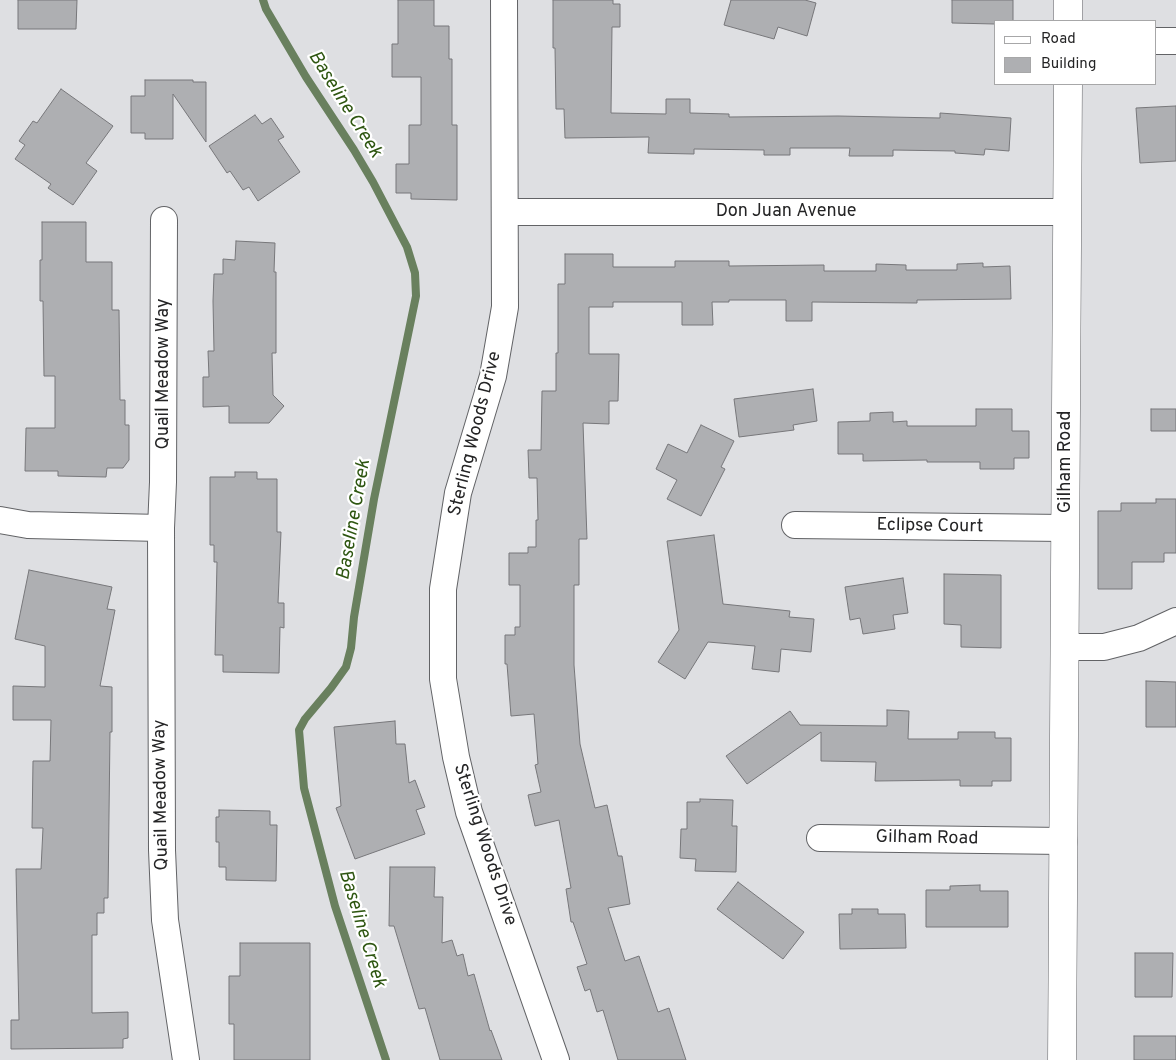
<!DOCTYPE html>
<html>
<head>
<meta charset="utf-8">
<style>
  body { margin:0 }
  #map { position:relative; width:1176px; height:1060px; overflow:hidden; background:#dedfe2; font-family:Overpass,sans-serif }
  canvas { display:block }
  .legend { position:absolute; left:994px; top:20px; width:162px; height:65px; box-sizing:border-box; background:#fff; border:1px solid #a7a7a8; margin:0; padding:6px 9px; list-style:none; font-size:15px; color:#242425 }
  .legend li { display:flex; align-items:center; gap:10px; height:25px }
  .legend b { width:25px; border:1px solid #a7a7a8 }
</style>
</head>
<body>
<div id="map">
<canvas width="1176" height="1060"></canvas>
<ul class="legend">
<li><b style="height:6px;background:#fff"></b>Road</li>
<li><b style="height:14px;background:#aeafb2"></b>Building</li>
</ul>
</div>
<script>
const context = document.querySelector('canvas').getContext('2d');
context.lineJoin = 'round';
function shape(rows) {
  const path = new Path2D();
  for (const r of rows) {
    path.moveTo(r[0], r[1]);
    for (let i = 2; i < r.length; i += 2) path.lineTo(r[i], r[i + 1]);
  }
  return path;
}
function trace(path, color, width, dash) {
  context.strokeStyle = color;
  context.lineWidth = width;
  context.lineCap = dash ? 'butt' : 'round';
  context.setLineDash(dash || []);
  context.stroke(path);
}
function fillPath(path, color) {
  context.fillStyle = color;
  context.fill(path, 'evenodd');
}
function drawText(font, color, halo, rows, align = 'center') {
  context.font = font + ' Overpass,sans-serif';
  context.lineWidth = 4.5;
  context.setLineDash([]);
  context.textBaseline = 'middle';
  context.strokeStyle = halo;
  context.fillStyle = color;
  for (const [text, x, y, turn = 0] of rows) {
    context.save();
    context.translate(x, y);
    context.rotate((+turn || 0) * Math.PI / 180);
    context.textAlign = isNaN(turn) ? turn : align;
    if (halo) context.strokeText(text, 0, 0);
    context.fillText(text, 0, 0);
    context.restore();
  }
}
const stream = shape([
  [263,0,266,9,306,77,354,150,373,182,407,247,415,273,416,296,374,499,354,617,351,648,346,667,331,688,305,719,299,730,304,788,335,906,386,1060]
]);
const building = shape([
  [18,0,77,0,76,29,18,29,18,0],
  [398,0,434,0,434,26,449,26,449,59,452,59,452,125,457,125,457,200,411,199,411,193,396,193,396,164,409,164,409,125,421,125,421,77,392,77,392,44,398,44,398,0],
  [553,0,613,0,613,4,620,4,620,27,612,27,611,113,666,114,666,99,690,99,690,113,729,114,729,117,838,116,940,118,940,113,1011,118,1009,151,985,149,984,155,955,153,955,151,893,150,893,156,849,156,850,148,790,148,790,155,764,155,764,150,694,149,694,154,648,153,649,137,565,138,564,109,556,109,555,48,553,48,553,0],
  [731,0,805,0,816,3,807,36,778,27,774,39,724,25,731,0],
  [952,0,1013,0,1013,21,995,21,995,24,952,23,952,0],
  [145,80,193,80,193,82,206,82,206,142,173,94,173,139,145,139,145,133,131,133,131,96,145,96,145,80],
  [61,89,113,126,86,163,97,171,73,205,48,188,51,184,15,159,25,145,19,141,33,121,37,123,61,89],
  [1176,106,1176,161,1140,163,1136,108,1176,106],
  [255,115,262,124,271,118,284,137,278,140,300,172,258,201,249,187,243,190,230,171,227,173,209,146,255,115],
  [42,222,86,222,86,262,112,262,112,310,119,310,120,400,125,400,125,425,129,425,129,460,123,468,107,468,106,477,58,476,58,471,25,471,26,428,55,428,55,376,44,376,43,301,40,301,40,260,42,260,42,222],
  [236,241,275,243,274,272,276,272,276,353,272,353,273,395,284,406,269,423,229,423,229,406,203,407,203,377,209,377,208,351,214,351,213,301,214,274,223,274,223,259,235,260,236,241],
  [565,254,613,254,613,267,675,267,675,261,729,261,729,266,824,265,824,271,876,271,876,264,906,265,906,270,957,270,957,264,983,263,983,267,1010,266,1011,299,917,300,917,303,812,302,812,321,786,321,786,300,729,300,729,302,712,302,713,325,682,325,682,302,613,302,613,307,589,307,589,354,619,354,618,401,609,401,609,424,583,423,587,539,579,539,579,585,574,585,574,665,580,744,595,808,607,805,618,856,622,856,630,904,608,908,625,961,639,956,658,1012,669,1008,686,1060,618,1060,603,1010,597,1012,590,989,585,991,577,967,587,964,573,922,571,922,566,889,571,888,559,820,535,826,528,795,541,792,535,765,538,764,534,714,511,716,507,664,505,664,505,635,515,635,515,627,520,627,520,585,509,585,509,553,528,553,528,547,536,547,536,520,538,520,537,478,529,478,528,450,541,450,542,391,556,391,556,353,558,353,558,284,565,284,565,254],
  [813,389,817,421,793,425,794,430,739,437,734,399,813,389],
  [976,409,1012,409,1012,431,1029,431,1029,458,1014,458,1014,469,980,469,980,462,927,462,927,460,863,461,863,454,838,454,838,422,870,421,870,413,893,412,893,422,907,421,907,426,976,426,976,409],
  [1151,409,1176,409,1176,431,1151,431,1151,409],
  [701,425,734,441,721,467,725,469,701,516,667,499,677,480,656,469,668,444,687,453,701,425],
  [235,472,257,472,257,479,277,479,277,532,281,532,278,603,284,603,284,628,280,627,279,673,223,672,223,655,215,655,217,562,214,562,214,545,210,545,210,477,235,477,235,472],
  [1156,499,1176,499,1176,553,1164,553,1164,562,1132,562,1132,589,1098,589,1098,511,1121,511,1121,503,1156,503,1156,499],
  [714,535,723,604,790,611,789,617,814,619,811,652,781,649,779,672,752,669,755,646,708,642,685,679,658,662,679,630,667,541,714,535],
  [29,570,112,587,107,609,115,610,100,686,112,687,112,732,110,732,108,898,104,898,104,913,97,913,97,935,92,935,92,1013,128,1012,128,1038,123,1039,123,1048,11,1049,11,1020,19,1020,16,869,41,869,43,828,32,828,33,761,50,761,51,720,13,720,13,686,45,687,45,646,15,639,29,570],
  [944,574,1001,575,1001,648,961,647,961,625,944,624,944,574],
  [903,578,908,613,893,615,895,629,863,634,860,618,850,620,845,587,903,578],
  [1146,681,1176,682,1176,727,1146,727,1146,681],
  [887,710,909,711,908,739,958,739,958,732,995,732,995,738,1011,738,1011,781,992,781,992,786,960,786,960,780,875,781,876,762,821,761,821,732,747,784,726,756,790,711,800,725,887,726,887,710],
  [395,721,396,744,405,744,409,783,415,780,425,807,416,810,425,834,355,859,336,808,341,806,334,727,395,721],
  [700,799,733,800,732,826,737,826,736,872,695,871,696,859,680,858,681,829,687,829,687,802,700,802,700,799],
  [219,810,270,811,270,825,277,825,276,881,226,880,226,867,219,867,219,842,216,842,216,817,219,817,219,810],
  [390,867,435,867,434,897,443,897,442,943,452,940,457,956,463,954,468,976,474,974,490,1031,491,1030,502,1060,440,1060,425,1008,419,1009,394,926,389,926,390,867],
  [738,882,804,932,783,959,717,909,738,882],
  [980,885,980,891,1008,891,1008,927,926,927,926,890,950,890,950,886,980,885],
  [852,909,878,909,878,914,905,914,906,948,840,949,839,914,852,914,852,909],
  [240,943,310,943,310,1060,234,1060,234,1024,229,1024,229,976,240,976,240,943],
  [1135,953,1173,953,1172,997,1135,997,1135,953],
  [1134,1036,1176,1036,1176,1060,1134,1060,1134,1036]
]);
const minor = shape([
  [504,0,505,307,493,376,458,493,443,589,443,679,456,757,469,812,556,1060],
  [1155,41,1176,41],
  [505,212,1067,212],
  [164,220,163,482,161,528,162,850,165,920,186,1060],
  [0,520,28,525,161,528],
  [795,525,1065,528],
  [1065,647,1104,647,1139,638,1176,621],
  [820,838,1064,841]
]);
const tertiary = shape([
  [1068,21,1068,0],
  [1062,1060,1068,84]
]);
const streetNames = [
  ["Don Juan Avenue",786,212],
  ["Quail Meadow Way",164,374,-90],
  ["Sterling Woods Drive",476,434,-76],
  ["Gilham Road",1066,462,-90],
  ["Eclipse Court",930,527,1],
  ["Quail Meadow Way",162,795,-91],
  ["Gilham Road",927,839,1],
  ["Sterling Woods Drive",484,845,72]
];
const waterNames = [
  ["Baseline Creek",344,105,58],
  ["Baseline Creek",355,520,-80],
  ["Baseline Creek",361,929,73]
];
trace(stream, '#69805e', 8);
fillPath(building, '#aeafb2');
trace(building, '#77777a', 1);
trace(minor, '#626366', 28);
trace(tertiary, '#626366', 29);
trace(minor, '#fff', 26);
trace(tertiary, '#fff', 28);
drawText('18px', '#242425', '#fff', streetNames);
drawText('italic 19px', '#2e5611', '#fff', waterNames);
</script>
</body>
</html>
